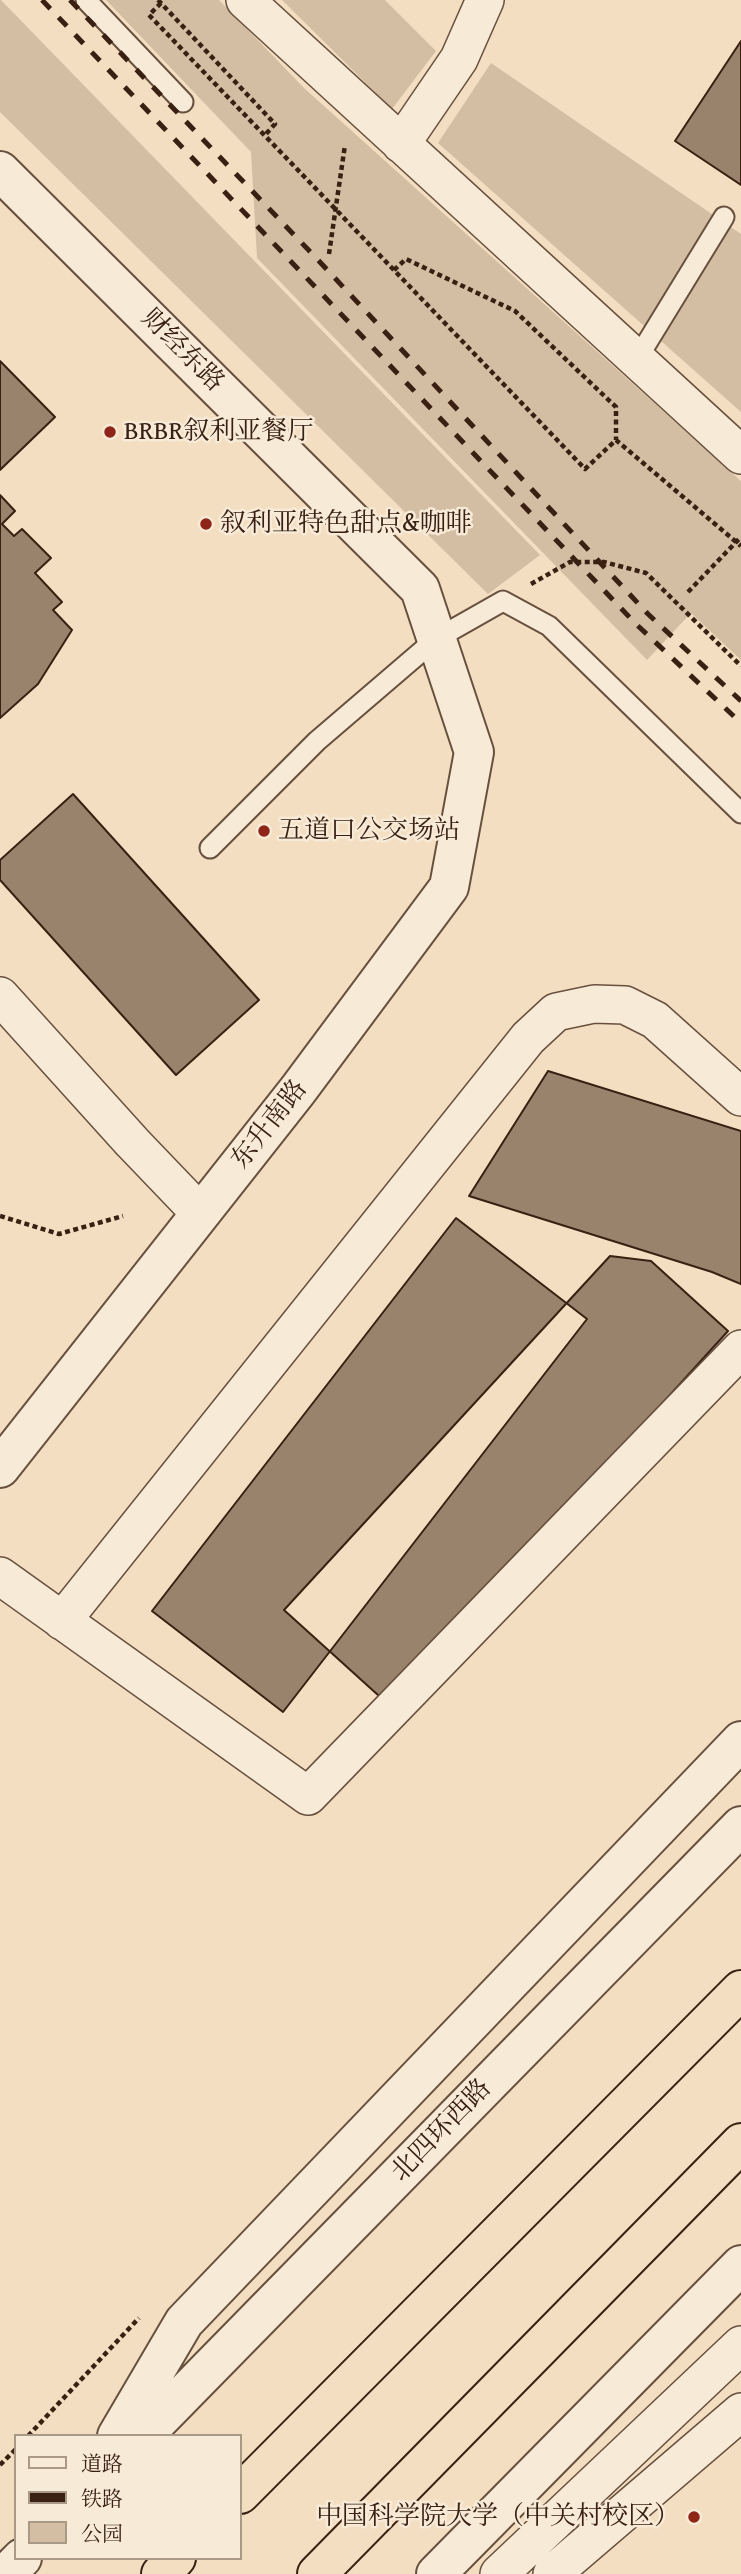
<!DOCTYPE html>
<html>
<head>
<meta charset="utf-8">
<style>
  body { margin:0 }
  #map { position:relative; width:741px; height:2574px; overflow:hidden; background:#f3dec1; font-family:"Gentium Book Plus","Noto Serif SC",serif }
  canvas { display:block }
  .legend { position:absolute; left:14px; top:2434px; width:228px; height:126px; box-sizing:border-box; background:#f7ead7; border:2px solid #ab9988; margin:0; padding:9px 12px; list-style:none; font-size:21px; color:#392012 }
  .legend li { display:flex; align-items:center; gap:14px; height:35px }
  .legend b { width:35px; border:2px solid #ab9988 }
</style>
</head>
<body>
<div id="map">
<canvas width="741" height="2574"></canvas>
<ul class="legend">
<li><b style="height:9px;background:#f7ead7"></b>道路</li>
<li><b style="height:9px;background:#392012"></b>铁路</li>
<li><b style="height:19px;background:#d3bea3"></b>公园</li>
</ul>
</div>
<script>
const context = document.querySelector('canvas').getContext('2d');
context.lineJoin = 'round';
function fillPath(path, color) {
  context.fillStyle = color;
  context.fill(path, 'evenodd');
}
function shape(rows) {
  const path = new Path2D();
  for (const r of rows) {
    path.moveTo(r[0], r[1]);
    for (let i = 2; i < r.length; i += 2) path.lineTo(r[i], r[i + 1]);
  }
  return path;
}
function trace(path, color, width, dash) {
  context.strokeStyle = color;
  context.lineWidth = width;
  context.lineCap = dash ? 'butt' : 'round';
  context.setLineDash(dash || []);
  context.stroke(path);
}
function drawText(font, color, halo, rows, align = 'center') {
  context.font = font + ' "Gentium Book Plus","Noto Serif SC",serif';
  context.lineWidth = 5;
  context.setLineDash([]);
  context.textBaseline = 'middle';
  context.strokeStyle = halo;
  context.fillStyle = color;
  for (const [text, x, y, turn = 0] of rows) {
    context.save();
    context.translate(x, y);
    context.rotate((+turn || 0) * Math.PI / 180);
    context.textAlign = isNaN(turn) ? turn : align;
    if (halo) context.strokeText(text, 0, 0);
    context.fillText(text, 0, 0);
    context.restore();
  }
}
const green = shape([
  [0,0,1,0,540,555,488,594,0,112],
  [106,0,219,0,304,88,741,481,741,660,691,613,647,660,257,258,251,152],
  [282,0,385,0,436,51,392,109],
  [491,63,741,234,741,412,438,143]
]);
const building = shape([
  [741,41,741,185,675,141,741,41],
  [0,361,55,417,0,470,0,361],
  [0,495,15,511,2,524,14,536,22,529,51,558,35,573,62,602,53,610,72,630,38,684,0,718,0,495],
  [73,794,259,1000,176,1075,0,880,0,860,73,794],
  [548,1071,741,1131,741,1284,712,1272,469,1196,548,1071],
  [456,1218,587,1319,283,1712,152,1611,456,1218],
  [610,1256,651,1261,728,1331,389,1705,284,1610,610,1256]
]);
const path = shape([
  [158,0,275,124,265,135],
  [161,3,149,15,585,469,616,440,741,546],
  [329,254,345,145],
  [394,270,406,259,515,311,616,407,616,440],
  [531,584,570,562,604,562,646,573,741,666],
  [688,592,741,537],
  [0,1216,59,1234,123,1216],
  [28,2436,139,2318],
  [0,2465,16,2449]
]);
const service = shape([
  [86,0,183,102],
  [637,359,724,217],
  [210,848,317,741,436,639,503,601,549,626,741,813]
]);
const minor = shape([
  [245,0,741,455],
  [401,144,459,59,485,0],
  [0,996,132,1142,200,1213],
  [0,1576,308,1796,741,1349],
  [62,1621,528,1038,556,1012,594,1004,625,1005,655,1020,741,1097],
  [499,2574,741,2345],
  [552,2574,741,2412]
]);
const tertiary = shape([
  [0,171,420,589,474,752,449,887,298,1090,0,1468],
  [117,2436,184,2322,741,1741],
  [143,2436,741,1826],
  [6,2574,22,2558],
  [436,2574,741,2265]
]);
const trunk = shape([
  [240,2494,741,1990],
  [161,2574,176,2558],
  [317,2574,741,2143]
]);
const rail = shape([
  [42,0,636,624,741,723],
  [70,0,318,260,648,614,741,701]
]);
const markers = [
  [110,432,7,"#8f2418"],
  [206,524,7,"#8f2418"],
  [264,831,7,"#8f2418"],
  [694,2517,7,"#8f2418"]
];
const streetNames = [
  ["财经东路",182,351,45],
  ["东升南路",270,1125,-52],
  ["北四环西路",442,2131,-46]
];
const poiNames = [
  ["BRBR叙利亚餐厅",124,432],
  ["叙利亚特色甜点&咖啡",220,524],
  ["五道口公交场站",278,831],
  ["中国科学院大学（中关村校区）",680,2517,"right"]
];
fillPath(green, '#d3bea3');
fillPath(building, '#9a836d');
trace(building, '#392012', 2);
trace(service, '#68503e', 23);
trace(minor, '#68503e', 40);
trace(tertiary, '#68503e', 42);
trace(trunk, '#392012', 42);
trace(path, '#392012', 4.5, [5, 3.5]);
trace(service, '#f7ead7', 19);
trace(minor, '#f7ead7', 37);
trace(tertiary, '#f7ead7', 38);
trace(trunk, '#f3dec1', 38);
trace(rail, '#392012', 5, [12, 12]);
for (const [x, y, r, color] of markers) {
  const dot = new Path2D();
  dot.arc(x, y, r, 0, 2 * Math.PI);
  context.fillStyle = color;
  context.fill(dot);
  trace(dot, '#f7ead7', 2.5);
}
drawText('26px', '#392012', '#f7ead7', streetNames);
drawText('26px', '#392012', '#f7ead7', poiNames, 'left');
</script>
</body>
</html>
